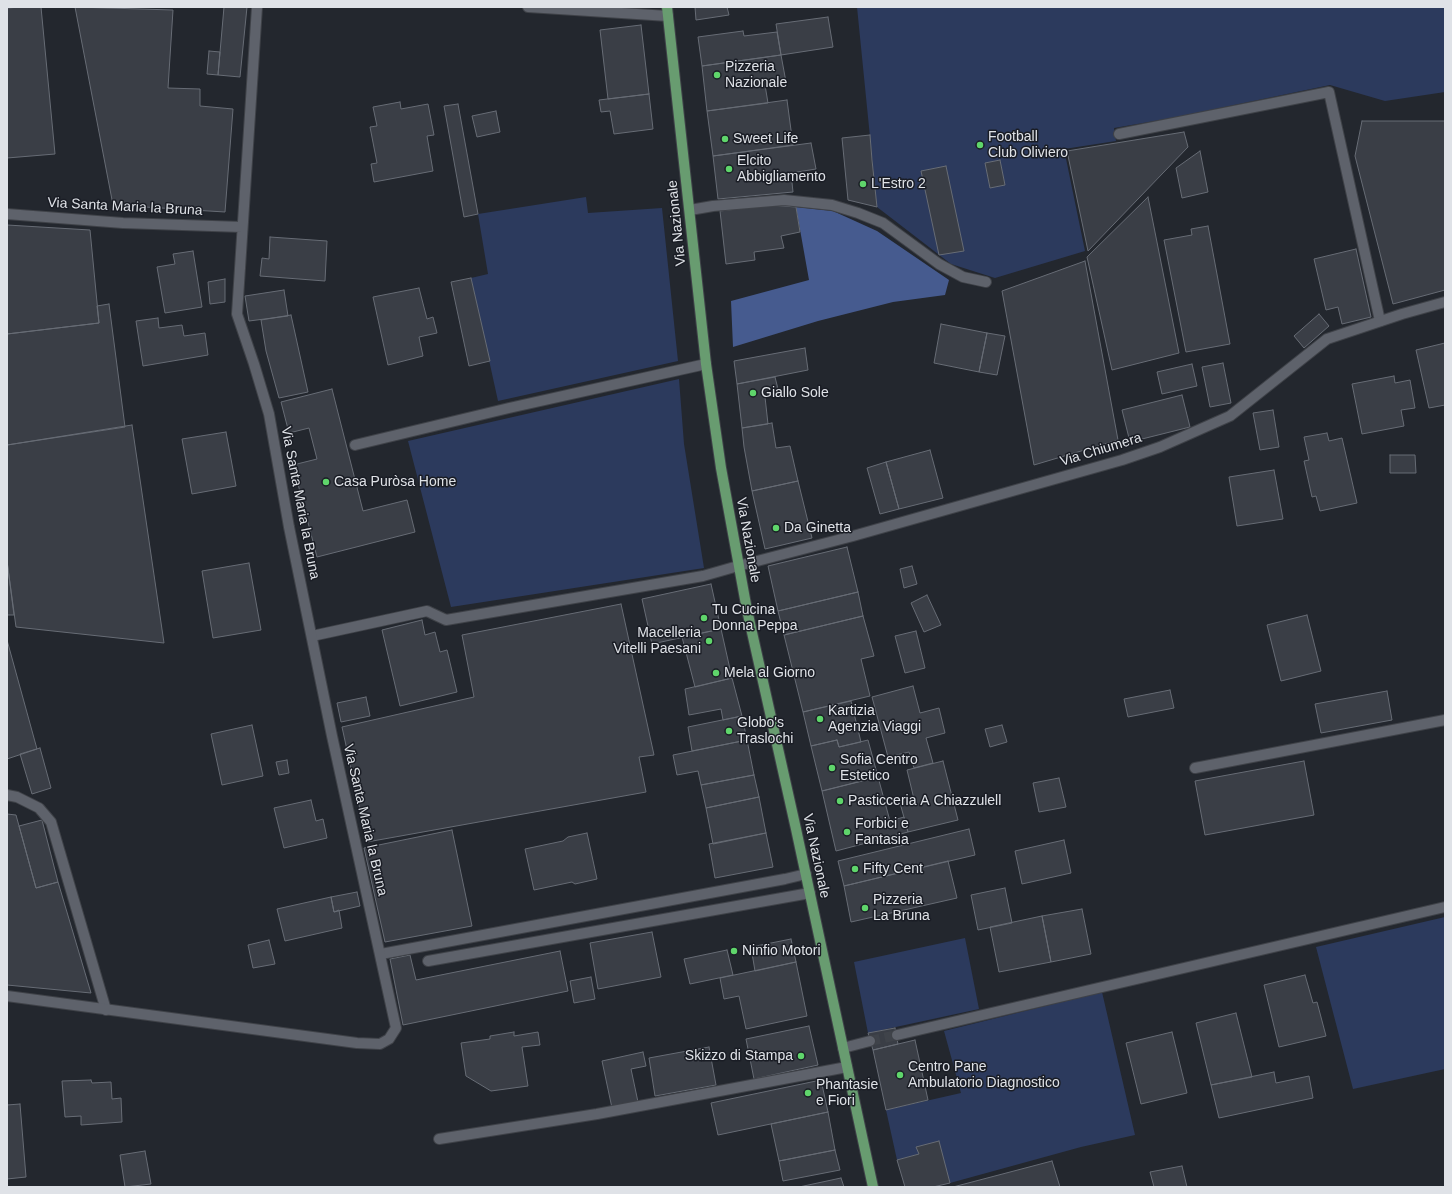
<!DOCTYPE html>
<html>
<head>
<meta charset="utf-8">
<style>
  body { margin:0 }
  #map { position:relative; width:1452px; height:1194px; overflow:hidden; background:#23272e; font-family:Helvetica,sans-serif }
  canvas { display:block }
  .frame { position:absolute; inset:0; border:8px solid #dfe2e7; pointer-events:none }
</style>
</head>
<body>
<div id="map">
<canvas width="1452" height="1194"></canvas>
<div class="frame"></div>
</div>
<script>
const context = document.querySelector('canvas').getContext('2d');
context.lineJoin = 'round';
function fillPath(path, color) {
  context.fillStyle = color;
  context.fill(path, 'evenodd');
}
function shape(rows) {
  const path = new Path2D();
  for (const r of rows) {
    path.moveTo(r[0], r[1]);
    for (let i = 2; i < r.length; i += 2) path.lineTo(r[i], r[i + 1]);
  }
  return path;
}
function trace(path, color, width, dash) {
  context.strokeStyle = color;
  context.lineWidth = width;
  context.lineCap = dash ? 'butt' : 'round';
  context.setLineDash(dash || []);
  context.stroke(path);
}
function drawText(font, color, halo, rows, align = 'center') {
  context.font = font + ' Helvetica,sans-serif';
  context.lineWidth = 3;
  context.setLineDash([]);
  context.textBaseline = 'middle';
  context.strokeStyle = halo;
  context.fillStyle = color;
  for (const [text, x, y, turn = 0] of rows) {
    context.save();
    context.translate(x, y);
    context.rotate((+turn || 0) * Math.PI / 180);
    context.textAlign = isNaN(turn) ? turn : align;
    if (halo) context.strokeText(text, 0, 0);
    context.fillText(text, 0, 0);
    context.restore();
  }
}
const green = shape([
  [857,7,1445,7,1445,92,1385,101,1330,85,1172,118,1114,128,1116,141,1064,149,1085,251,995,278,951,264,877,207],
  [586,197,588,213,662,208,678,361,498,401,471,278,488,274,478,214],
  [679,379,684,444,704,568,451,607,408,441],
  [1445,917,1445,1069,1353,1089,1316,947],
  [965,938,979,1009,868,1033,854,962],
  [1102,992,1135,1135,1081,1147,950,1183,917,1147,919,1154,897,1160,886,1110,961,1093,944,1031]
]);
const forest = shape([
  [796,207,833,211,877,231,949,280,945,295,893,302,818,321,733,347,731,301,809,280]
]);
const building = shape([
  [21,7,41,7,55,154,7,158,7,8,21,7],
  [75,7,173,10,168,88,200,89,200,106,233,109,225,212,113,205,75,7],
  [224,7,247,7,240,77,218,75,224,7],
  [695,7,727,7,729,15,696,20,695,7],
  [828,17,833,47,781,55,776,24,828,17],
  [641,25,649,94,608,99,600,30,641,25],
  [743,31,744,36,777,32,781,55,702,66,698,37,743,31],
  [209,51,220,52,218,75,207,74,209,51],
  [781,55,786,82,765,85,768,103,707,111,702,66,781,55],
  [649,94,653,129,614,134,610,111,601,112,599,100,649,94],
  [787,100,793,145,713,156,707,111,787,100],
  [400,102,401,109,428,104,434,135,427,136,433,171,374,182,371,164,377,163,370,127,377,126,373,107,400,102],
  [458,104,478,214,464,217,444,106,458,104],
  [496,111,500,132,477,137,472,116,496,111],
  [1362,121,1445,121,1445,290,1393,304,1355,156,1362,121],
  [1184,132,1188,147,1088,251,1067,151,1184,132],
  [870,135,872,160,877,207,848,200,842,138,870,135],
  [811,143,816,169,791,173,793,192,718,199,713,156,811,143],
  [1200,151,1208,192,1182,198,1176,168,1200,151],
  [1000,160,1005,185,990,188,985,163,1000,160],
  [946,166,964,251,939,255,921,171,946,166],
  [1148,197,1179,353,1112,370,1087,257,1148,197],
  [770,205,796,207,800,232,781,236,784,248,754,252,755,260,726,264,720,211,770,205],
  [7,225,90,230,99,323,7,334,7,225],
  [1208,226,1230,344,1186,352,1164,240,1192,235,1191,229,1208,226],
  [270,237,327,241,325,281,260,276,262,258,269,259,270,237],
  [1356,249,1371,317,1342,324,1338,307,1326,310,1314,259,1356,249],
  [193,251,202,307,165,313,157,267,175,264,173,254,193,251],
  [1085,261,1118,440,1034,465,1002,291,1085,261],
  [471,278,490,361,469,366,451,282,471,278],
  [225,279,225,302,210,304,208,282,225,279],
  [419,288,427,319,433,317,437,333,419,337,423,356,388,365,373,297,419,288],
  [284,290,288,316,249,321,245,296,284,290],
  [109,304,125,427,7,445,7,334,99,323,97,306,109,304],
  [1319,314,1329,326,1304,348,1294,336,1319,314],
  [291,315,308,392,279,398,266,351,261,320,291,315],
  [158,318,159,328,182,325,184,336,205,333,208,355,143,366,136,321,158,318],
  [941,324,987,333,979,372,934,363,941,324],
  [987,333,1005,336,997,375,979,372,987,333],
  [1445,343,1445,405,1429,408,1416,350,1445,343],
  [805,348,808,370,737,384,734,361,805,348],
  [1223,363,1231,403,1210,407,1202,367,1223,363],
  [1192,364,1197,386,1162,394,1157,372,1192,364],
  [1394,376,1395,383,1410,380,1415,408,1401,410,1404,426,1362,434,1352,384,1394,376],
  [775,377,779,393,765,397,768,424,742,428,737,384,775,377],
  [332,389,363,511,407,500,415,532,317,557,293,465,317,459,309,428,289,433,281,402,332,389],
  [1182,395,1190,427,1130,442,1122,410,1182,395],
  [1273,410,1279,447,1260,450,1253,413,1273,410],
  [772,423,776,448,790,446,798,481,752,491,744,447,742,428,772,423],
  [132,425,164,643,16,627,7,561,7,445,132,425],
  [226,432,236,486,192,494,182,439,226,432],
  [1327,433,1329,441,1342,438,1357,503,1320,511,1316,496,1312,497,1304,461,1309,460,1304,437,1327,433],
  [930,450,943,498,899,509,886,462,930,450],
  [1390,455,1415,455,1416,473,1390,473,1390,455],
  [886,462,899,509,880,514,867,468,886,462],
  [1274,470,1283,519,1237,526,1229,477,1274,470],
  [798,481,812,538,765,549,752,491,798,481],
  [847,547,858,592,778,611,768,566,847,547],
  [7,561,14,615,7,615,7,561],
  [249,563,261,630,213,638,202,571,249,563],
  [912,566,917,584,904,588,900,569,912,566],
  [711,584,721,629,652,644,642,599,711,584],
  [858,592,863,616,784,635,778,611,858,592],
  [927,595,941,625,924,632,911,603,927,595],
  [621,604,654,755,639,757,646,792,367,842,342,727,474,697,462,635,621,604],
  [1307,615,1321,671,1281,681,1267,625,1307,615],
  [863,616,874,656,861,659,870,696,803,712,784,635,863,616],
  [422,620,425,635,435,632,440,652,447,650,457,692,400,706,382,630,422,620],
  [721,629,732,678,695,687,682,637,721,629],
  [916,631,925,668,905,673,895,636,916,631],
  [7,640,37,749,7,759,7,640],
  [732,678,742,716,723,720,721,709,689,715,685,689,732,678],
  [913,686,920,713,939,708,945,733,926,738,933,763,914,768,909,752,888,757,872,697,913,686],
  [1170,690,1174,708,1128,717,1124,699,1170,690],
  [1387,691,1392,720,1321,733,1315,704,1387,691],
  [366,697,370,716,341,722,337,703,366,697],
  [851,701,861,742,839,747,837,740,811,746,803,712,851,701],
  [742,716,747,740,692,751,688,727,742,716],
  [252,725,263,776,222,785,211,734,252,725],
  [1002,725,1007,742,990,747,985,729,1002,725],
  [747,740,754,775,701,785,698,771,677,775,673,755,747,740],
  [837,740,839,747,868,740,878,777,822,791,811,746,837,740],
  [40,748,51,788,32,794,20,754,40,748],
  [287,760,289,773,279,775,276,762,287,760],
  [943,761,958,820,908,832,900,803,914,799,907,770,943,761],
  [1304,761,1314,815,1205,835,1195,781,1304,761],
  [754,775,759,797,706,808,701,785,754,775],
  [878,777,890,821,904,817,908,832,836,851,822,791,878,777],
  [1059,778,1066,807,1039,812,1033,783,1059,778],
  [759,797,766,833,713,844,706,808,759,797],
  [311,800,316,821,323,819,327,838,284,848,274,808,311,800],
  [7,814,16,815,36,888,58,882,91,993,7,985,7,814],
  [42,820,58,882,36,888,19,826,42,820],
  [969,829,975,855,844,886,838,861,969,829],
  [452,830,472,926,385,942,364,848,452,830],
  [587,833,597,879,575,884,572,882,534,890,525,849,563,841,568,837,587,833],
  [766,833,773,867,715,878,709,844,766,833],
  [1064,840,1071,873,1022,884,1015,851,1064,840],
  [948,861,957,898,851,922,844,886,948,861],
  [1005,888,1012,923,978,930,971,895,1005,888],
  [357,892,360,906,334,912,331,897,357,892],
  [331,897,334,912,339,910,342,928,285,941,277,909,331,897],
  [1082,909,1091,954,1051,962,1042,916,1082,909],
  [1042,916,1051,962,999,972,990,927,1042,916],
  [652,932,661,977,598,989,590,943,652,932],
  [791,939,796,962,755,971,751,947,791,939],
  [269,940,275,964,253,968,248,945,269,940],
  [727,950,733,975,690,984,684,959,727,950],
  [560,951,568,991,403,1025,390,959,410,955,416,980,560,951],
  [796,962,807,1016,746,1029,739,996,724,999,720,978,796,962],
  [1305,975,1313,1003,1317,1002,1326,1036,1279,1047,1264,985,1305,975],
  [591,977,595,999,574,1003,570,981,591,977],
  [1236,1013,1252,1077,1211,1085,1196,1023,1236,1013],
  [809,1026,818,1065,754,1079,746,1039,809,1026],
  [895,1028,898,1044,873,1050,868,1033,895,1028],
  [514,1032,514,1036,538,1032,540,1045,522,1047,528,1086,491,1091,466,1076,461,1043,490,1039,490,1036,514,1032],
  [1172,1032,1187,1093,1141,1104,1126,1043,1172,1032],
  [915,1040,928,1100,886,1110,873,1050,915,1040],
  [709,1047,716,1085,655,1096,649,1058,709,1047],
  [643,1052,646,1066,631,1069,638,1102,612,1108,602,1061,643,1052],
  [1274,1072,1276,1083,1309,1076,1313,1098,1219,1118,1211,1085,1274,1072],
  [91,1080,92,1083,111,1082,112,1099,121,1098,122,1122,81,1125,81,1116,65,1117,62,1081,91,1080],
  [821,1080,828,1112,718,1135,711,1103,821,1080],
  [20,1104,26,1177,7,1179,7,1105,20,1104],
  [828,1112,835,1150,779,1161,771,1124,828,1112],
  [939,1141,950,1183,933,1187,905,1187,897,1160,919,1154,916,1147,939,1141],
  [835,1150,840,1170,783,1181,779,1161,835,1150],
  [145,1151,151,1184,125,1187,120,1155,145,1151],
  [1052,1161,1060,1187,953,1187,1052,1161],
  [1182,1166,1187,1187,1154,1187,1150,1172,1182,1166],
  [841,1178,844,1187,799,1187,841,1178]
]);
const streetTunnel = shape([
  [870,1041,897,1035]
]);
const lane = shape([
  [1119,134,1329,92,1380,321],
  [355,445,509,408,706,364],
  [312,636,427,611,446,620,703,576,738,566],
  [1195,768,1445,720],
  [7,795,17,797,39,808,51,822,106,1010],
  [381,954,785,879,806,874],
  [428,961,810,893],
  [439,1139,597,1114,847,1067]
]);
const street = shape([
  [528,7,668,16],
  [690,210,713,206,784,200,832,205,858,213,883,223,939,264,963,277,986,282],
  [7,214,123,223,242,227],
  [738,566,853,536,1122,460,1160,447,1230,416,1327,339,1402,314,1445,302],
  [7,996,357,1043,380,1044,389,1039,396,1028,332,736,289,527,269,414,254,364,237,314,257,7],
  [897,1035,1445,907],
  [843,1048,870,1041]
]);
const primary = shape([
  [667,7,706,364,721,468,747,610,796,829,873,1187]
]);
const markers = [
  [717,75,4,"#5fd56b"],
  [725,139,4,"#5fd56b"],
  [980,145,4,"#5fd56b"],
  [729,169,4,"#5fd56b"],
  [863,184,4,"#5fd56b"],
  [753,393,4,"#5fd56b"],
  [326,482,4,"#5fd56b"],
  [776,528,4,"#5fd56b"],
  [704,618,4,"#5fd56b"],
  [709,641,4,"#5fd56b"],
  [716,673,4,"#5fd56b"],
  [820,719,4,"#5fd56b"],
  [729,731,4,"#5fd56b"],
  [832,768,4,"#5fd56b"],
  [840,801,4,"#5fd56b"],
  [847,832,4,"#5fd56b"],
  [855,869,4,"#5fd56b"],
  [865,908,4,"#5fd56b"],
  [734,951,4,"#5fd56b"],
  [801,1056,4,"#5fd56b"],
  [900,1075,4,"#5fd56b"],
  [808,1093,4,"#5fd56b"]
];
const poiNames = [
  ["Pizzeria",725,67],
  ["Nazionale",725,83],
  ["Football",988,137],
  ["Club Oliviero",988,153],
  ["Sweet Life",733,139],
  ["Elcito",737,161],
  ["Abbigliamento",737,177],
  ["L'Estro 2",871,184],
  ["Giallo Sole",761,393],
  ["Casa Puròsa Home",334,482],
  ["Da Ginetta",784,528],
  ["Tu Cucina",712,610],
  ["Donna Peppa",712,626],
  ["Macelleria",701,633,"right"],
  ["Vitelli Paesani",701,649,"right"],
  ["Mela al Giorno",724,673],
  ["Kartizia",828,711],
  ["Agenzia Viaggi",828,727],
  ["Globo's",737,723],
  ["Traslochi",737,739],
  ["Sofia Centro",840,760],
  ["Estetico",840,776],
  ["Pasticceria A Chiazzulell",848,801],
  ["Forbici e",855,824],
  ["Fantasia",855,840],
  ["Fifty Cent",863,869],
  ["Pizzeria",873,900],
  ["La Bruna",873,916],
  ["Ninfio Motori",742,951],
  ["Skizzo di Stampa",793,1056,"right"],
  ["Centro Pane",908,1067],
  ["Ambulatorio Diagnostico",908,1083],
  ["Phantasie",816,1085],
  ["e Fiori",816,1101]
];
const streetNames = [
  ["Via Santa Maria la Bruna",125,207,3],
  ["Via Nazionale",677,223,-96],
  ["Via Chiumera",1101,450,-17],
  ["Via Santa Maria la Bruna",300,503,79],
  ["Via Nazionale",748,540,80],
  ["Via Santa Maria la Bruna",365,820,77],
  ["Via Nazionale",816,856,78]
];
fillPath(green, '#2c3a5d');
fillPath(forest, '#465b8f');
fillPath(building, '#3a3e46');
trace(building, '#676c75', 1);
trace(streetTunnel, '#3f434a', 10, [10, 5]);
trace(lane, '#3f4248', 12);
trace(street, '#3f4248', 12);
trace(primary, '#3f4248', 12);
trace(lane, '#5e626b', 10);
trace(street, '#5e626b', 10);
trace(primary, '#689c70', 10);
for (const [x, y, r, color] of markers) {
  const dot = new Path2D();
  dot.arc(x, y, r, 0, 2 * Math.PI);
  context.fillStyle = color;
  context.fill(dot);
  trace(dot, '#1a1d25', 1.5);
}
drawText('14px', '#dfe2e7', '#1a1d25', poiNames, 'left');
drawText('14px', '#dfe2e7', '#1a1d25', streetNames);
</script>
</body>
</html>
